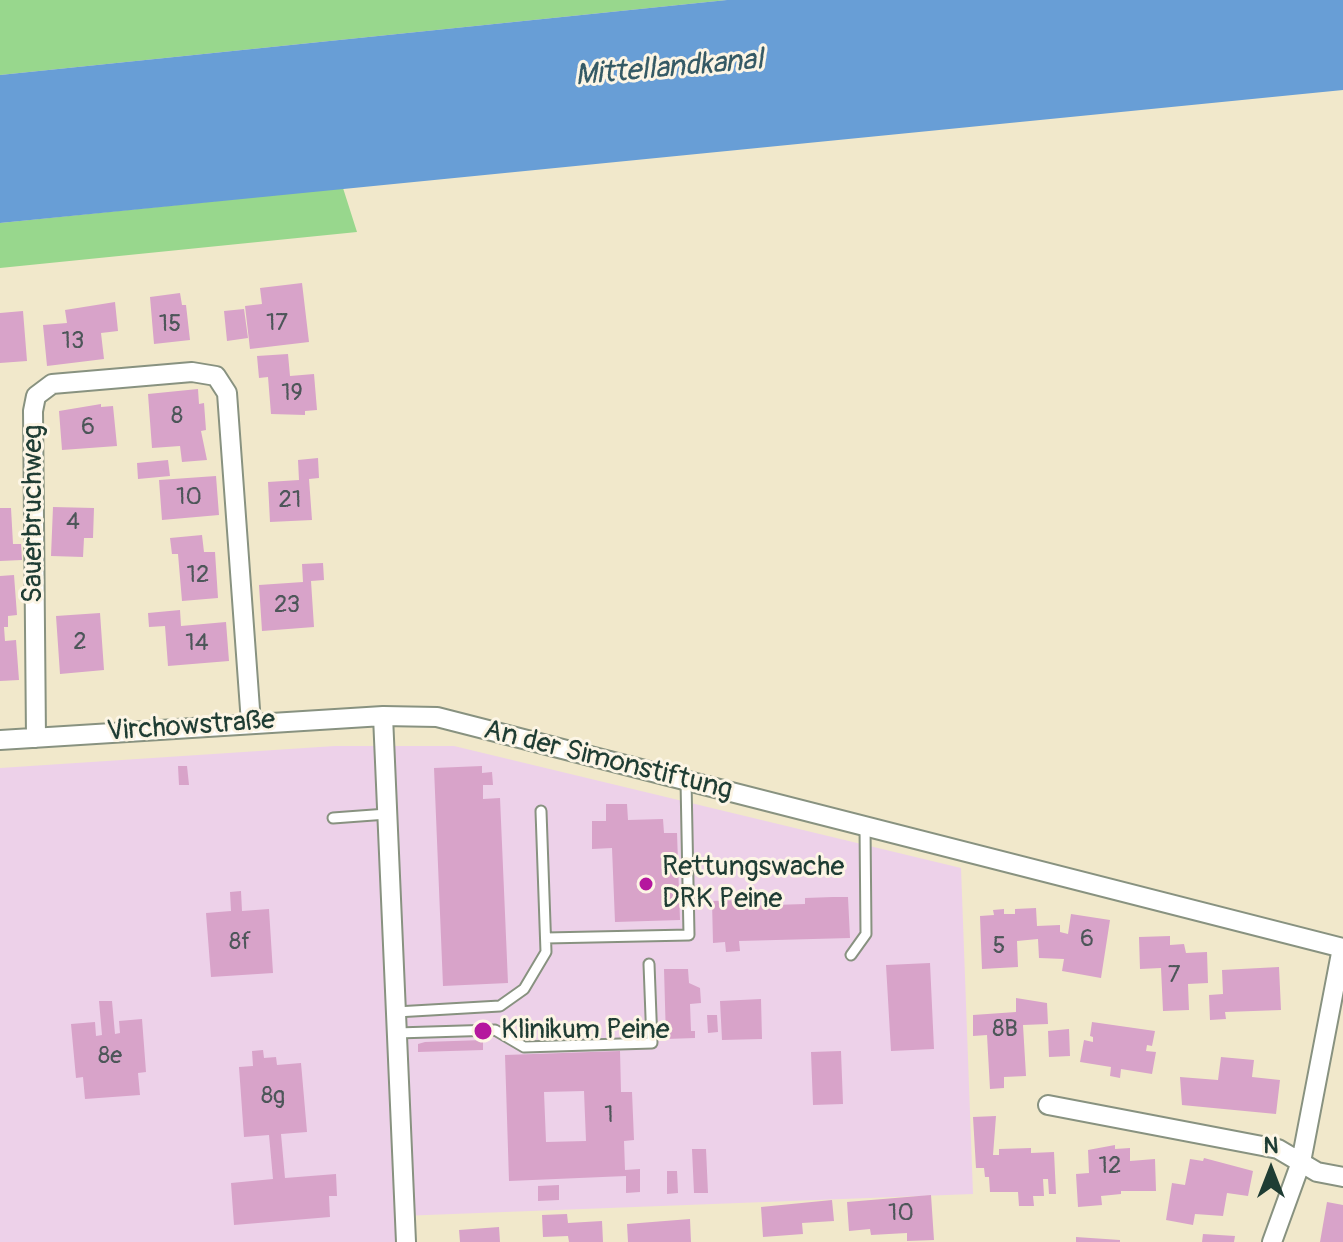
<!DOCTYPE html>
<html>
<head>
<meta charset="utf-8">
<style>
  body { margin:0 }
  #map { position:relative; width:1343px; height:1242px; overflow:hidden; background:#f1e8cb; font-family:Pangolin,sans-serif }
  canvas { display:block }
  .north { position:absolute; left:1231px; top:1130px; width:80px; height:80px; -webkit-text-stroke:6px #fcf5e5; paint-order:stroke; rotate:0deg; font-size:22px; font-weight:700; line-height:32px; text-align:center; color:#1f3d34 }
  .north::after { content:''; display:block; margin:auto; width:28px; height:36px; background:#1f3d34; clip-path:polygon(50% 0,100% 100%,50% 72%,0 100%) }
</style>
</head>
<body>
<div id="map">
<canvas width="1343" height="1242"></canvas>
<div class="north">N</div>
</div>
<script>
const context = document.querySelector('canvas').getContext('2d');
context.lineJoin = 'round';
function fillPath(path, color) {
  context.fillStyle = color;
  context.fill(path, 'evenodd');
}
function shape(rows) {
  const path = new Path2D();
  for (const r of rows) {
    path.moveTo(r[0], r[1]);
    for (let i = 2; i < r.length; i += 2) path.lineTo(r[i], r[i + 1]);
  }
  return path;
}
function trace(path, color, width, dash) {
  context.strokeStyle = color;
  context.lineWidth = width;
  context.lineCap = dash ? 'butt' : 'round';
  context.setLineDash(dash || []);
  context.stroke(path);
}
function drawText(font, color, halo, rows, align = 'center') {
  context.font = font + ' Pangolin,sans-serif';
  context.lineWidth = 6;
  context.setLineDash([]);
  context.textBaseline = 'middle';
  context.strokeStyle = halo;
  context.fillStyle = color;
  for (const [text, x, y, turn = 0] of rows) {
    context.save();
    context.translate(x, y);
    context.rotate((+turn || 0) * Math.PI / 180);
    context.textAlign = isNaN(turn) ? turn : align;
    if (halo) context.strokeText(text, 0, 0);
    context.fillText(text, 0, 0);
    context.restore();
  }
}
const built = shape([
  [335,746,454,746,961,868,973,1194,401,1216,401,1242,0,1242,0,768]
]);
const green = shape([
  [0,0,727,0,0,75],
  [343,188,357,232,0,268,0,223]
]);
const water = shape([
  [727,0,1343,0,1343,90,0,223,0,75]
]);
const building = shape([
  [302,283,309,342,250,349,245,306,262,304,260,288],
  [180,293,182,305,186,305,190,340,154,344,150,297],
  [115,302,118,331,101,333,104,359,47,366,43,325,67,323,65,310],
  [244,309,248,338,227,341,224,311],
  [23,311,27,361,0,363,0,313],
  [288,354,290,376,314,374,317,410,305,411,305,415,271,414,268,377,259,378,257,356],
  [198,389,199,404,204,403,206,430,201,431,207,460,182,462,180,446,152,448,148,394],
  [101,404,101,407,113,406,117,446,62,450,59,411],
  [318,458,319,478,309,479,312,520,270,522,268,482,299,480,298,460],
  [168,460,170,476,138,479,137,463],
  [216,476,219,515,162,520,159,480],
  [53,507,94,508,93,538,84,538,83,557,51,556],
  [0,508,11,508,13,544,21,544,22,560,0,561],
  [202,535,204,552,215,552,218,598,182,601,178,554,172,554,170,538],
  [323,563,324,580,311,581,314,627,262,631,259,585,303,582,302,564],
  [14,575,17,615,8,616,8,627,4,627,5,641,16,640,19,680,0,681,0,576],
  [180,610,181,626,226,622,229,661,168,666,165,626,149,627,148,613],
  [100,613,104,670,60,674,56,616],
  [178,766,187,766,189,785,179,785],
  [482,766,482,773,492,772,493,785,483,785,483,799,500,798,508,983,443,986,434,768],
  [606,804,627,804,628,820,663,819,664,833,677,833,680,920,615,922,612,848,592,849,592,821,606,821],
  [241,891,242,911,269,909,273,973,211,977,206,913,231,911,230,892],
  [833,897,848,897,850,938,739,941,740,951,726,952,725,942,713,943,712,901,742,900,742,906,805,904,805,898],
  [1036,908,1037,926,1060,925,1060,932,1068,934,1071,914,1110,920,1101,978,1062,971,1064,959,1039,958,1038,939,1017,941,1018,967,982,969,980,916,994,915,993,910,1004,909,1004,914,1015,914,1015,909],
  [1170,936,1170,945,1184,944,1186,953,1207,952,1208,983,1188,984,1189,1010,1163,1011,1161,968,1140,969,1139,937],
  [930,963,934,1049,891,1051,886,965],
  [1279,967,1281,1010,1225,1012,1226,1019,1210,1020,1209,995,1223,994,1222,970],
  [664,969,688,969,689,983,700,988,701,1003,690,1004,691,1031,695,1031,695,1038,666,1039],
  [1016,998,1047,1003,1048,1024,1023,1025,1026,1076,1004,1077,1004,1088,990,1089,987,1035,973,1036,973,1015,1016,1012],
  [761,999,762,1039,722,1040,720,1001],
  [99,1001,112,1001,115,1034,120,1033,119,1021,142,1019,146,1072,138,1073,140,1095,85,1099,83,1077,76,1078,71,1024,95,1022,96,1036,102,1035],
  [707,1015,717,1015,718,1032,708,1033],
  [1092,1022,1155,1031,1152,1046,1147,1045,1146,1051,1156,1052,1152,1074,1121,1069,1120,1078,1110,1076,1111,1067,1080,1062,1084,1040,1093,1042,1093,1037,1090,1036],
  [1069,1029,1070,1056,1049,1057,1048,1031],
  [483,1040,483,1050,418,1052,418,1044,425,1042],
  [263,1050,264,1058,276,1057,277,1065,301,1063,307,1132,281,1134,285,1178,336,1174,337,1196,329,1196,330,1217,234,1225,231,1183,273,1179,269,1135,244,1137,239,1067,253,1066,252,1051],
  [620,1051,621,1092,632,1092,634,1140,624,1141,625,1170,640,1169,640,1192,626,1193,626,1176,509,1181,505,1055],
  [584,1091,586,1141,546,1142,544,1092],
  [841,1051,843,1104,813,1105,811,1052],
  [1221,1057,1254,1060,1252,1077,1280,1080,1276,1114,1182,1105,1180,1077,1218,1080],
  [996,1116,993,1155,999,1155,999,1149,1031,1148,1031,1153,1054,1152,1056,1194,1049,1194,1048,1179,1043,1179,1044,1196,1033,1196,1034,1206,1019,1206,1018,1192,990,1192,989,1177,985,1177,984,1168,976,1168,973,1117],
  [1115,1145,1115,1149,1130,1148,1130,1161,1155,1159,1156,1191,1121,1191,1121,1194,1101,1196,1102,1205,1078,1207,1076,1174,1089,1173,1088,1150],
  [692,1149,706,1149,708,1193,694,1193],
  [1204,1158,1253,1171,1248,1196,1227,1193,1223,1216,1195,1214,1193,1225,1166,1220,1172,1183,1185,1185,1190,1159,1203,1161],
  [667,1171,677,1171,678,1193,667,1194],
  [559,1185,559,1200,538,1201,538,1186],
  [931,1195,934,1240,907,1241,907,1233,871,1235,870,1229,849,1231,847,1202],
  [832,1200,834,1221,802,1223,803,1234,763,1237,761,1207],
  [1327,1202,1343,1205,1343,1242,1320,1242],
  [567,1214,568,1223,602,1221,603,1242,569,1242,568,1236,543,1237,542,1215],
  [690,1219,691,1242,628,1242,627,1224],
  [499,1227,500,1242,460,1242,459,1230],
  [1203,1234,1235,1236,1234,1242,1202,1242],
  [1076,1237,1120,1240,1120,1242,1076,1242]
]);
const service = shape([
  [333,818,387,814],
  [546,938,689,935,686,781],
  [851,955,866,934,865,826],
  [396,1012,500,1006,524,989,546,952,541,811],
  [397,1033,495,1030,524,1047,652,1043,649,964]
]);
const minor = shape([
  [383,716,406,1242],
  [36,738,33,411,36,396,52,384,192,372,216,376,227,393,251,723],
  [0,740,383,716,437,717,1343,948],
  [1048,1105,1278,1149,1317,1172,1343,1177],
  [1272,1242,1301,1162,1342,948]
]);
const markers = [
  [646,884,8,"#b5179e"],
  [483,1031,10,"#b5179e"]
];
const numberNames = [
  ["17",277,324],
  ["15",170,325],
  ["13",73,342],
  ["19",292,394],
  ["8",177,417],
  ["6",88,428],
  ["10",189,498],
  ["21",290,501],
  ["4",73,523],
  ["12",198,576],
  ["23",287,606],
  ["2",80,643],
  ["14",197,644],
  ["6",1087,940],
  ["8f",240,943],
  ["5",999,947],
  ["7",1174,976],
  ["8B",1005,1030],
  ["8e",110,1057],
  ["8g",273,1097],
  ["1",609,1116],
  ["12",1110,1167],
  ["10",901,1214]
];
const streetNames = [
  ["Sauerbruchweg",34,514,-90],
  ["Virchowstraße",191,727,-4],
  ["An der Simonstiftung",608,761,14]
];
const poiNames = [
  ["Rettungswache",662,868],
  ["DRK Peine",662,900],
  ["Klinikum Peine",501,1031]
];
const waterNames = [
  ["Mittellandkanal",669,69,-5]
];
fillPath(built, '#edd1e9');
fillPath(green, '#98d78d');
fillPath(water, '#689ed6');
fillPath(building, '#d8a3c9');
trace(service, '#889280', 13);
trace(minor, '#889280', 22);
trace(service, '#fff', 9);
trace(minor, '#fff', 18);
for (const [x, y, r, color] of markers) {
  const dot = new Path2D();
  dot.arc(x, y, r, 0, 2 * Math.PI);
  context.fillStyle = color;
  context.fill(dot);
  trace(dot, '#fcf5e5', 3);
}
drawText('24px', '#4d5659', null, numberNames);
drawText('28px', '#1f3d34', '#fcf5e5', streetNames);
drawText('28px', '#1f3d34', '#fcf5e5', poiNames, 'left');
drawText('italic 30px', '#355a65', '#fcf5e5', waterNames);
</script>
</body>
</html>
